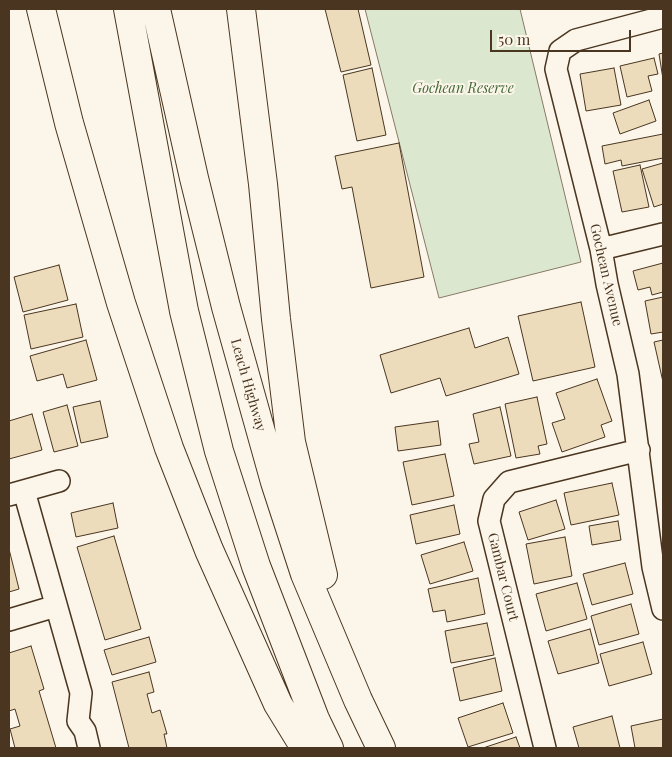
<!DOCTYPE html>
<html>
<head>
<meta charset="utf-8">
<style>
  body { margin:0 }
  #map { position:relative; width:672px; height:757px; overflow:hidden; background:#fbf6e9; font-family:"Playfair Display",serif }
  canvas { display:block }
  .frame { position:absolute; inset:0; border:10px solid #4a3520; pointer-events:none }
  .scale { position:absolute; left:490px; top:30px; width:141px; height:22px; box-sizing:border-box; border:2px solid #4a3520; border-top:0; padding-left:6px; font-size:15px; line-height:18px; white-space:nowrap; color:#4a3520; -webkit-text-stroke:4px #fbf6e9; paint-order:stroke }
</style>
</head>
<body>
<div id="map">
<canvas width="672" height="757"></canvas>
<div class="frame"></div>
<div class="scale">50 m</div>
</div>
<script>
const context = document.querySelector('canvas').getContext('2d');
context.lineJoin = 'round';
function fillPath(path, color) {
  context.fillStyle = color;
  context.fill(path, 'evenodd');
}
function shape(rows) {
  const path = new Path2D();
  for (const r of rows) {
    path.moveTo(r[0], r[1]);
    for (let i = 2; i < r.length; i += 2) path.lineTo(r[i], r[i + 1]);
  }
  return path;
}
function trace(path, color, width, dash) {
  context.strokeStyle = color;
  context.lineWidth = width;
  context.lineCap = dash ? 'butt' : 'round';
  context.setLineDash(dash || []);
  context.stroke(path);
}
function drawText(font, color, halo, rows, align = 'center') {
  context.font = font + ' "Playfair Display",serif';
  context.lineWidth = 4;
  context.setLineDash([]);
  context.textBaseline = 'middle';
  context.strokeStyle = halo;
  context.fillStyle = color;
  for (const [text, x, y, turn = 0] of rows) {
    context.save();
    context.translate(x, y);
    context.rotate((+turn || 0) * Math.PI / 180);
    context.textAlign = isNaN(turn) ? turn : align;
    if (halo) context.strokeText(text, 0, 0);
    context.fillText(text, 0, 0);
    context.restore();
  }
}
const green = shape([
  [365,9,520,9,581,262,439,298,365,9]
]);
const building = shape([
  [325,9,358,9,371,65,341,72,325,9],
  [663,53,663,79,659,54,663,53],
  [654,58,658,74,648,76,652,91,627,97,620,66,654,58],
  [372,68,386,135,357,141,343,75,372,68],
  [614,68,621,105,586,111,580,74,614,68],
  [649,100,656,121,620,134,613,113,649,100],
  [663,134,663,158,622,166,621,160,605,164,602,146,663,134],
  [399,143,424,277,371,288,352,187,342,189,335,156,399,143],
  [663,163,663,204,654,207,642,169,663,163],
  [640,165,649,207,622,212,613,171,640,165],
  [663,263,663,292,652,295,650,287,638,290,633,271,663,263],
  [59,265,68,300,23,312,14,277,59,265],
  [663,297,663,332,651,334,645,301,663,297],
  [581,302,595,367,533,381,518,316,581,302],
  [76,304,83,337,31,349,24,315,76,304],
  [469,328,475,348,508,337,519,374,446,396,440,378,391,393,380,355,469,328],
  [86,340,97,380,67,388,63,374,37,381,30,356,86,340],
  [663,340,663,382,654,342,663,340],
  [597,379,612,421,601,425,605,437,562,452,552,423,565,419,556,393,597,379],
  [537,397,547,444,538,446,540,454,516,458,505,404,537,397],
  [100,401,108,437,81,443,73,407,100,401],
  [67,405,78,446,54,452,43,412,67,405],
  [500,407,511,456,474,464,469,444,479,442,473,414,500,407],
  [32,414,42,450,9,459,9,421,32,414],
  [438,421,441,445,398,451,395,427,438,421],
  [445,454,454,496,412,505,403,462,445,454],
  [612,483,619,515,571,525,564,493,612,483],
  [556,500,565,529,528,540,519,512,556,500],
  [113,503,118,528,76,537,71,513,113,503],
  [454,505,460,534,416,544,410,515,454,505],
  [618,521,621,540,592,545,589,526,618,521],
  [114,536,141,629,105,640,77,547,114,536],
  [565,537,572,576,534,584,526,544,565,537],
  [464,542,473,571,430,584,421,555,464,542],
  [9,549,19,589,9,592,9,549],
  [625,563,633,594,592,605,583,574,625,563],
  [478,578,485,614,447,622,445,610,433,612,428,589,478,578],
  [577,583,587,619,546,631,536,594,577,583],
  [631,604,639,634,599,645,591,616,631,604],
  [487,623,494,655,451,663,445,631,487,623],
  [590,629,599,663,558,674,548,641,590,629],
  [149,637,156,662,112,675,104,650,149,637],
  [643,642,652,674,609,686,600,654,643,642],
  [31,646,44,689,39,691,56,748,15,748,10,729,20,726,15,709,9,711,9,653,31,646],
  [495,658,502,691,460,701,453,668,495,658],
  [149,672,154,692,147,694,152,713,160,710,167,734,164,734,167,748,129,748,112,682,149,672],
  [503,703,513,733,468,747,458,718,503,703],
  [612,716,620,748,579,748,573,727,612,716],
  [663,719,663,748,635,748,631,726,663,719],
  [516,737,520,748,483,748,516,737]
]);
const minor = shape([
  [663,17,576,40,560,51,556,69,601,249,607,284,628,374,653,567,663,609],
  [601,249,663,234],
  [24,491,81,693,78,721,85,731,89,748],
  [9,495,59,481],
  [9,620,56,606],
  [545,748,489,521,494,499,509,482,639,450]
]);
const highway = shape([
  [41,9,69,123,121,303,169,448,209,550,278,704,305,748],
  [128,9,184,311,219,451,256,566,315,719,329,748],
  [156,9,194,178,226,307,275,482,305,574,358,700,381,748],
  [241,9,263,184,276,319,291,442,323,575]
]);
const parkNames = [
  ["Gochean Reserve",463,89]
];
const streetNames = [
  ["Gochean Avenue",606,275,77],
  ["Leach Highway",248,385,74],
  ["Gambar Court",503,577,76]
];
fillPath(green, '#dce7d0');
trace(green, '#887966', 1);
fillPath(building, '#ecdcbc');
trace(building, '#4a3520', 1);
trace(minor, '#4a3520', 24);
trace(highway, '#4a3520', 30);
trace(minor, '#fbf6e9', 21);
trace(highway, '#fbf6e9', 28);
drawText('italic 14px', '#436837', '#fbf6e9', parkNames);
drawText('14px', '#4a3520', '#fbf6e9', streetNames);
</script>
</body>
</html>
